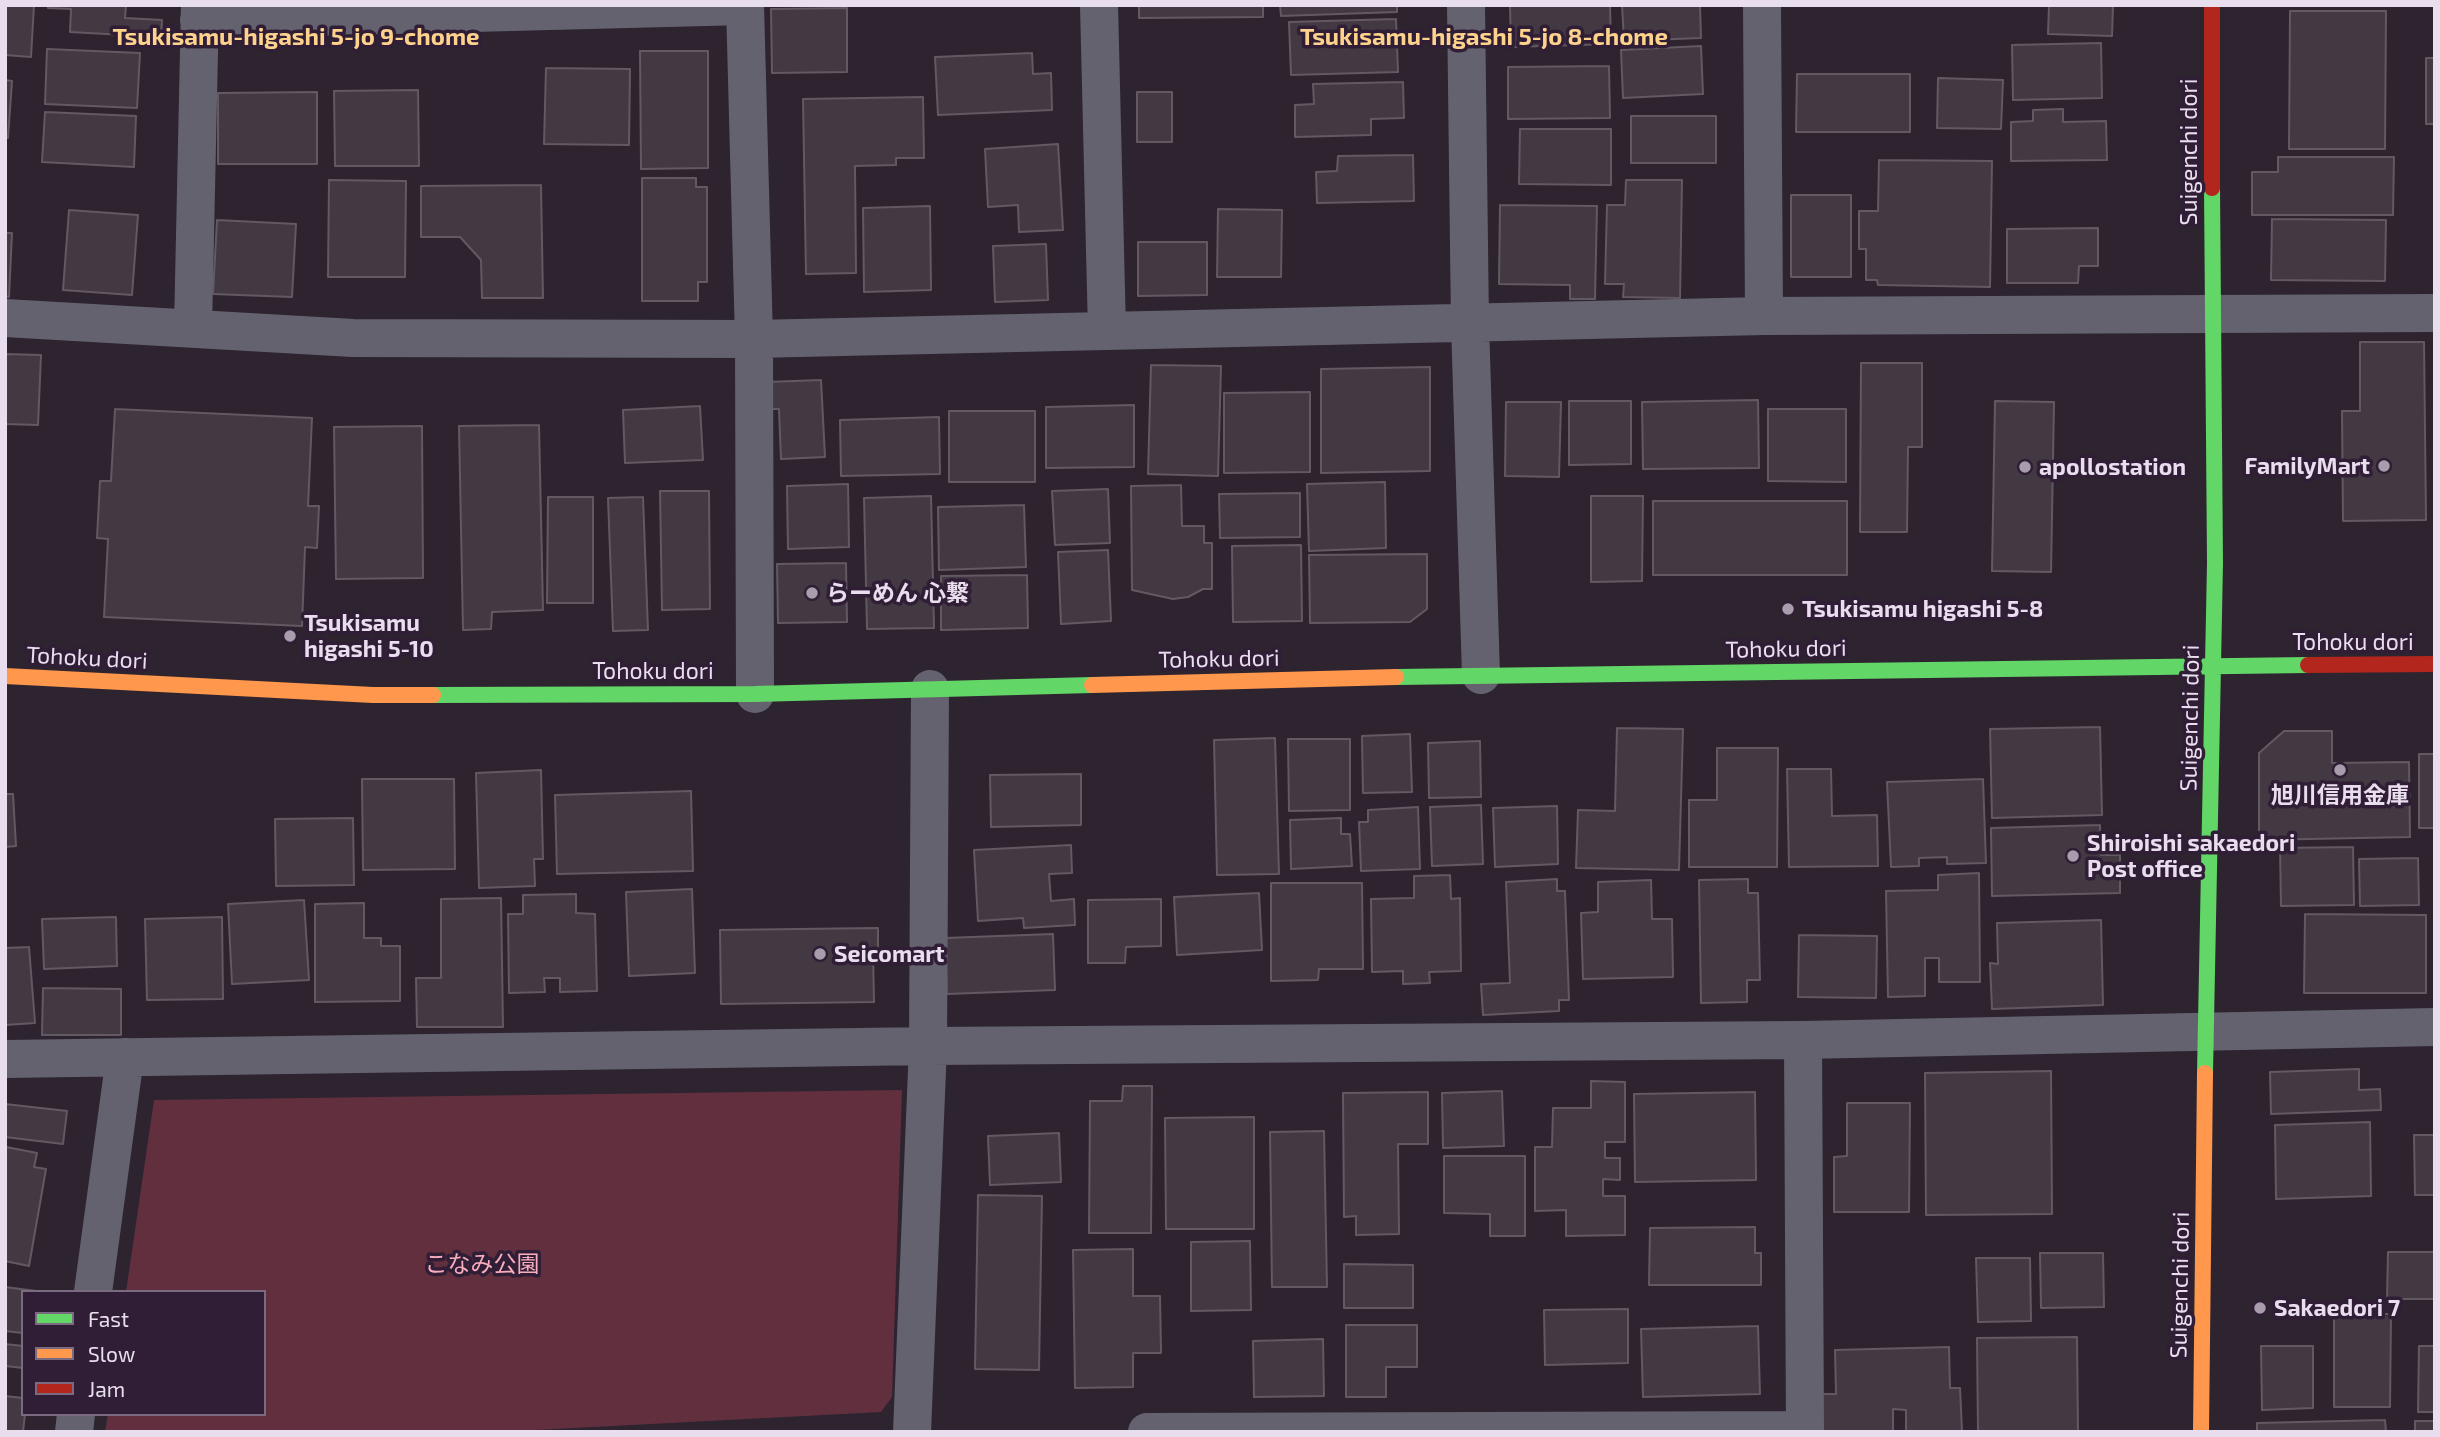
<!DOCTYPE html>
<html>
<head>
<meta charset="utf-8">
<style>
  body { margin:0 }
  #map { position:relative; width:2440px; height:1437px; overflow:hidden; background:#2d2430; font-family:"Exo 2",sans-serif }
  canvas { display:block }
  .frame { position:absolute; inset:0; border:7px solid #e9deee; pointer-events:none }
  .legend { position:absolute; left:21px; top:1290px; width:245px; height:126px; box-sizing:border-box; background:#301e36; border:2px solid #7a6b80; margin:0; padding:9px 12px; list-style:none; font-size:21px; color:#e9deee }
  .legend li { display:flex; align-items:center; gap:14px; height:35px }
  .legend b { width:35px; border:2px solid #7a6b80 }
</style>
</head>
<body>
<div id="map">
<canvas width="2440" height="1437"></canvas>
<div class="frame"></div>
<ul class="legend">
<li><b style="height:9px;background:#63d668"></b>Fast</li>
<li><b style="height:9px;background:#ff974d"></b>Slow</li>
<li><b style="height:9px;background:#b3261e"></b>Jam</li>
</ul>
</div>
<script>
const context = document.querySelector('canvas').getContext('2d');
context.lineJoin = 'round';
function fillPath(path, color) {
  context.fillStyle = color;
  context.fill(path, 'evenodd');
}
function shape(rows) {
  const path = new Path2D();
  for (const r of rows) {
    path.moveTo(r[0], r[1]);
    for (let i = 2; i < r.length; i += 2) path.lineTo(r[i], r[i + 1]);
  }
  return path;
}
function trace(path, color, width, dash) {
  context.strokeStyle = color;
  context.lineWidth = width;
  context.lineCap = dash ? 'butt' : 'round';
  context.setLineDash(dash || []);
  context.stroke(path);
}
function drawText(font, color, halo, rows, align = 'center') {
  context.font = font + ' "Exo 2","Noto Sans JP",sans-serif';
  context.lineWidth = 7;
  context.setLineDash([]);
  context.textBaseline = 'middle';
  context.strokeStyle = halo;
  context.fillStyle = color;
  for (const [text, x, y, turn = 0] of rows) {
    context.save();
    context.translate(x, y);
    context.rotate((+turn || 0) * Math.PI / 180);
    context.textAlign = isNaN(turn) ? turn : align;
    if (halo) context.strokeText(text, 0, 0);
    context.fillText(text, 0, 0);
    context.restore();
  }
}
const green = shape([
  [902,1090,892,1397,881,1412,497,1432,105,1432,108,1414,264,1414,264,1292,126,1292,154,1100]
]);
const building = shape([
  [5,5,34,5,31,57,5,55,5,5],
  [48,5,126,5,125,18,162,20,161,37,70,32,71,9,48,8,48,5],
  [1139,5,1263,5,1263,17,1139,18,1139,5],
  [1280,5,1397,5,1397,12,1281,16,1280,5],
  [1510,5,1610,5,1611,44,1511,47,1510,5],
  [1622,5,1700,5,1701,38,1624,41,1622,5],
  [2049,5,2113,5,2112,36,2048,34,2049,5],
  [847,8,847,72,772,73,771,9,847,8],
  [2290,11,2386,11,2385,149,2289,149,2290,11],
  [1396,19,1398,72,1291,75,1289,22,1396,19],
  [2101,43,2102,98,2013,100,2012,45,2101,43],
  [1701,46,1703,94,1623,98,1621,50,1701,46],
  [47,49,140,53,137,108,45,104,47,49],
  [640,51,708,51,708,168,641,169,640,51],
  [1032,53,1033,74,1051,73,1052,110,938,115,935,57,1032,53],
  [2426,58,2435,58,2435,124,2426,124,2426,58],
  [1609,66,1610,118,1508,119,1508,67,1609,66],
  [546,68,630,69,629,145,544,144,546,68],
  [1797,74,1910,74,1910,132,1796,132,1797,74],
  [1938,78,2003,80,2001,129,1937,128,1938,78],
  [5,80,12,81,8,138,5,138,5,80],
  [1403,82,1404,118,1371,119,1371,135,1295,137,1295,105,1314,104,1313,84,1403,82],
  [418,90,419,166,335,166,334,91,418,90],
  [317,92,317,164,218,164,218,93,317,92],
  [1137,92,1172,92,1172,142,1137,142,1137,92],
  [923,97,924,158,896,158,896,165,855,166,856,273,806,274,803,99,923,97],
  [2063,109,2063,122,2106,121,2107,160,2011,161,2011,122,2033,121,2033,110,2063,109],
  [45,112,136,116,134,167,42,162,45,112],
  [1631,116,1716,116,1716,163,1631,163,1631,116],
  [1520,129,1611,129,1611,185,1519,184,1520,129],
  [1058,144,1063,230,1019,232,1018,205,988,207,985,149,1058,144],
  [1413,155,1414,201,1317,203,1316,172,1337,171,1338,156,1413,155],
  [2278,157,2394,157,2393,215,2252,215,2252,172,2278,172,2278,157],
  [1879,160,1992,161,1990,287,1878,285,1877,280,1866,280,1866,249,1859,249,1859,211,1878,211,1879,160],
  [642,178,696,178,696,187,707,187,707,282,698,282,698,301,642,301,642,178],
  [329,180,406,181,405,277,328,277,329,180],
  [1626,180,1682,180,1680,298,1623,297,1624,284,1605,284,1607,205,1625,205,1626,180],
  [541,185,543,298,482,298,481,260,460,237,421,237,421,186,541,185],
  [1791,195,1851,195,1851,277,1791,277,1791,195],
  [1500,205,1597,206,1595,299,1570,299,1570,285,1499,284,1500,205],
  [930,206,931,290,864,292,863,208,930,206],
  [1218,209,1282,210,1281,277,1217,277,1218,209],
  [69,210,138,215,132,295,63,290,69,210],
  [2272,219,2386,220,2385,281,2271,280,2272,219],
  [217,220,296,224,292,297,213,294,217,220],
  [2098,228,2098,266,2079,266,2078,283,2007,283,2007,229,2098,228],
  [5,233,12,233,9,297,5,296,5,233],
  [1138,242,1207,242,1207,295,1138,296,1138,242],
  [1046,244,1048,300,995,302,993,246,1046,244],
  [2360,342,2424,342,2426,520,2343,521,2342,411,2360,411,2360,342],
  [5,354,41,355,38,425,5,424,5,354],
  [1861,363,1922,363,1922,447,1908,447,1907,532,1860,532,1861,363],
  [1151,365,1221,366,1218,476,1148,474,1151,365],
  [1430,367,1430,471,1321,473,1321,369,1430,367],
  [821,380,825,457,781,459,779,409,768,409,767,382,821,380],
  [1310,392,1310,472,1224,473,1224,393,1310,392],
  [1758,400,1759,468,1643,469,1642,402,1758,400],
  [1569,401,1631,401,1631,464,1569,465,1569,401],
  [1995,401,2054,402,2051,572,1992,571,1995,401],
  [1506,402,1561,402,1559,477,1505,476,1506,402],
  [1134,405,1134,467,1046,468,1046,407,1134,405],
  [700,406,703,460,625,463,623,410,700,406],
  [115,409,312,418,308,506,319,506,317,548,305,547,302,626,104,617,108,539,97,538,100,481,111,481,115,409],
  [1768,409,1846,409,1846,482,1768,481,1768,409],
  [949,411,1035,411,1035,482,949,482,949,411],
  [939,417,940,474,841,476,840,420,939,417],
  [539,425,543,610,492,612,491,629,463,630,459,426,539,425],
  [422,426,423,578,336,579,334,427,422,426],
  [1385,482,1386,548,1309,551,1307,484,1385,482],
  [848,484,849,547,788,549,787,486,848,484],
  [1181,485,1182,526,1204,526,1204,543,1212,543,1212,589,1203,589,1188,597,1173,599,1132,590,1131,486,1181,485],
  [1108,489,1110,543,1055,545,1052,491,1108,489],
  [660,491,709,491,710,609,662,610,660,491],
  [1300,493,1300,537,1220,538,1219,494,1300,493],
  [931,496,934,628,867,629,864,498,931,496],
  [1591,496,1643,496,1642,581,1591,582,1591,496],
  [548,497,593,497,593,603,547,603,548,497],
  [643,497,648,630,613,631,608,498,643,497],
  [1653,501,1847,501,1847,575,1653,575,1653,501],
  [1024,505,1026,567,939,570,938,507,1024,505],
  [1301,545,1302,621,1233,622,1232,546,1301,545],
  [1108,550,1111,621,1061,624,1058,552,1108,550],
  [1427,554,1427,609,1410,622,1310,623,1309,555,1427,554],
  [846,563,847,622,778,623,777,564,846,563],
  [1027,575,1028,628,941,630,941,576,1027,575],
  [2100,727,2102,815,1992,818,1990,729,2100,727],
  [1617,728,1683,729,1679,870,1576,868,1578,810,1615,811,1617,728],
  [2284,731,2332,731,2332,763,2409,762,2410,837,2259,840,2259,753,2284,731],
  [1410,734,1412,792,1363,793,1362,736,1410,734],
  [1275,738,1279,874,1217,875,1214,740,1275,738],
  [1288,739,1350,739,1350,810,1289,811,1288,739],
  [1480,741,1481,797,1429,798,1428,743,1480,741],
  [1717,748,1778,748,1777,867,1689,867,1689,800,1717,800,1717,748],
  [2419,754,2435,754,2435,828,2419,828,2419,754],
  [1787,769,1831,769,1832,816,1877,815,1878,866,1789,867,1787,769],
  [541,770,543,859,534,859,535,886,479,888,476,773,541,770],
  [1081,774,1081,825,991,827,990,775,1081,774],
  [362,779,454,779,455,869,363,870,362,779],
  [1983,779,1986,863,1947,864,1947,857,1919,858,1919,866,1891,867,1887,782,1983,779],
  [691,791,693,871,557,874,555,795,691,791],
  [5,794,13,794,16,846,5,847,5,794],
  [1481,805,1483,864,1432,866,1430,807,1481,805],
  [1557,806,1558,864,1495,867,1493,808,1557,806],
  [1418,807,1420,869,1361,871,1359,822,1368,822,1368,810,1418,807],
  [353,818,354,885,276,886,275,819,353,818],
  [1341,818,1341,834,1350,834,1352,866,1291,869,1290,820,1341,818],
  [2100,825,2101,855,2120,855,2120,893,1992,896,1991,828,2100,825],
  [1071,845,1072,873,1049,874,1051,901,1074,899,1075,925,1024,928,1023,918,978,921,974,850,1071,845],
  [2353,847,2354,905,2281,906,2280,848,2353,847],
  [2418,858,2419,905,2360,906,2359,859,2418,858],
  [1979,873,1980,982,1939,982,1939,958,1925,958,1925,996,1888,997,1886,891,1938,890,1938,875,1979,873],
  [1450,875,1451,899,1460,898,1461,971,1429,972,1430,983,1403,984,1403,971,1372,972,1371,899,1414,898,1414,876,1450,875],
  [1557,879,1557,891,1565,891,1569,1000,1559,1000,1559,1011,1483,1015,1481,984,1510,983,1506,882,1557,879],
  [1748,879,1748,893,1758,893,1760,980,1747,980,1747,1002,1701,1003,1699,880,1748,879],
  [1651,880,1652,919,1672,919,1673,977,1583,979,1581,913,1598,912,1598,882,1651,880],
  [1271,883,1362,883,1363,969,1319,969,1318,980,1271,981,1271,883],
  [692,889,695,973,629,976,626,892,692,889],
  [1259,893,1262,950,1177,955,1174,897,1259,893],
  [576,894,576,913,595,914,597,991,560,992,560,978,544,978,545,992,509,993,508,914,523,914,523,895,576,894],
  [501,898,503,1027,417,1027,416,978,441,978,441,899,501,898],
  [1161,899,1161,946,1126,947,1125,963,1088,963,1088,900,1161,899],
  [304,900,309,980,232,984,228,904,304,900],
  [364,903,364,938,381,938,381,946,400,946,400,1001,315,1002,315,904,364,903],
  [2305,914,2426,915,2426,993,2304,993,2305,914],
  [116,917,117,966,44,969,42,919,116,917],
  [222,917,223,999,147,1000,145,919,222,917],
  [2101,920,2103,1005,1992,1009,1990,963,1998,964,1997,923,2101,920],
  [878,928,878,953,873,953,874,1002,721,1004,720,930,878,928],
  [1053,934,1055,990,947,994,945,938,1053,934],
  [1799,935,1877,936,1876,998,1798,997,1799,935],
  [29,947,35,1023,5,1025,5,948,29,947],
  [43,988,121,989,121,1035,42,1035,43,988],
  [2359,1069,2359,1090,2380,1089,2381,1110,2271,1114,2270,1072,2359,1069],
  [2051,1071,2052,1214,1926,1215,1925,1073,2051,1071],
  [1591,1081,1625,1082,1625,1142,1605,1142,1605,1158,1620,1158,1620,1180,1603,1179,1603,1196,1625,1196,1625,1235,1566,1236,1566,1210,1535,1211,1535,1147,1552,1147,1553,1108,1591,1108,1591,1081],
  [1123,1086,1152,1086,1151,1233,1089,1233,1090,1101,1122,1101,1123,1086],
  [1502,1091,1504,1146,1443,1148,1442,1093,1502,1091],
  [1428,1092,1428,1144,1398,1144,1399,1234,1356,1235,1356,1216,1344,1217,1343,1093,1428,1092],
  [1755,1092,1756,1180,1635,1182,1634,1094,1755,1092],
  [1847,1103,1910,1103,1909,1212,1834,1212,1834,1157,1847,1156,1847,1103],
  [5,1104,67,1111,63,1144,5,1137,5,1104],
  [1254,1117,1254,1229,1166,1229,1165,1118,1254,1117],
  [2370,1122,2371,1196,2276,1199,2275,1125,2370,1122],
  [1324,1131,1327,1287,1272,1287,1270,1132,1324,1131],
  [1059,1133,1061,1182,990,1185,988,1136,1059,1133],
  [2414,1135,2435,1135,2435,1195,2415,1195,2414,1135],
  [6,1147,37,1153,34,1167,46,1169,29,1266,5,1261,6,1147],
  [1444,1156,1525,1156,1525,1236,1490,1236,1490,1214,1444,1213,1444,1156],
  [978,1195,1042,1196,1039,1370,975,1369,978,1195],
  [1755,1227,1755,1253,1761,1253,1761,1285,1649,1285,1650,1228,1755,1227],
  [1250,1241,1251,1310,1191,1311,1191,1242,1250,1241],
  [1133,1249,1133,1296,1160,1296,1161,1353,1133,1353,1133,1387,1075,1388,1073,1250,1133,1249],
  [2388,1252,2435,1252,2435,1299,2387,1299,2388,1252],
  [2040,1253,2103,1253,2104,1307,2041,1308,2040,1253],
  [1976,1258,2030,1258,2031,1321,1978,1322,1976,1258],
  [1344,1264,1413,1265,1413,1308,1344,1308,1344,1264],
  [5,1287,44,1292,23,1292,23,1333,5,1331,5,1287],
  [1628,1309,1628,1363,1545,1365,1544,1310,1628,1309],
  [2334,1314,2391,1314,2390,1407,2334,1407,2334,1314],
  [1346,1325,1417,1325,1417,1367,1386,1367,1386,1397,1346,1397,1346,1325],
  [1758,1326,1760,1394,1643,1397,1641,1329,1758,1326],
  [2077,1337,2078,1432,1978,1432,1977,1338,2077,1337],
  [1323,1339,1324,1396,1254,1397,1253,1341,1323,1339],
  [5,1344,23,1346,23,1368,5,1366,5,1344],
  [2261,1346,2313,1346,2313,1408,2262,1410,2261,1346],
  [2419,1346,2435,1346,2435,1412,2418,1412,2419,1346],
  [1949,1347,1950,1388,1960,1388,1962,1431,1906,1432,1906,1410,1893,1409,1893,1432,1820,1432,1820,1394,1836,1394,1835,1350,1949,1347],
  [5,1396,23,1398,23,1414,25,1414,23,1432,5,1432,5,1396],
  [2385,1420,2386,1432,2257,1432,2257,1423,2385,1420],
  [2415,1421,2435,1421,2435,1432,2415,1432,2415,1421]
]);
const street = shape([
  [745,5,754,339,755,694],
  [1099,5,1107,331],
  [1466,5,1470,324,1481,675],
  [1762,5,1764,316],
  [199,20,745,6],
  [5,318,353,338,754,339,1764,316,2435,313],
  [193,328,200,5],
  [1803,1040,1805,1432],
  [5,1059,928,1046,1803,1040,2435,1027],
  [93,1292,125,1057],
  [74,1432,76,1414],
  [912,1432,928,1046,930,689],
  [1147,1432,1805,1430]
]);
const fast = shape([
  [1396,677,2308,665],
  [433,695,755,694,1092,685],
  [2205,1073,2215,563,2212,188]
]);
const slow = shape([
  [5,676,373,695,433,695],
  [1092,685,1396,677],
  [2201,1432,2205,1073]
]);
const jam = shape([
  [2212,5,2212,188],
  [2308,665,2435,664]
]);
const markers = [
  [2384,466,7,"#a79dac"],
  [2025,467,7,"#a79dac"],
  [812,593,7,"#a79dac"],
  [1788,609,7,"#a79dac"],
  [290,636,7,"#a79dac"],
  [2340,770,7,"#a79dac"],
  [2073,856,7,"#a79dac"],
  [820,954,7,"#a79dac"],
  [2260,1308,7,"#a79dac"]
];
const streetNames = [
  ["Suigenchi dori",2189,152,-90],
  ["Tohoku dori",2353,642],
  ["Tohoku dori",1786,649,-1],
  ["Tohoku dori",87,658,3],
  ["Tohoku dori",1219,659,-1],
  ["Tohoku dori",653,671],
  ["Suigenchi dori",2190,718,-89],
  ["Suigenchi dori",2180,1285,-89]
];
const poiNames = [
  ["FamilyMart",2370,466,"right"],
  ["apollostation",2039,467],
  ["らーめん 心繋",826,593],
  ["Tsukisamu higashi 5-8",1802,609],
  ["Tsukisamu",304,623],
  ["higashi 5-10",304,649],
  ["旭川信用金庫",2340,795,"center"],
  ["Shiroishi sakaedori",2087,843],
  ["Post office",2087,869],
  ["Seicomart",834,954],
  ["Sakaedori 7",2274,1308]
];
const parkNames = [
  ["こなみ公園",482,1264]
];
const neighbourhoodNames = [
  ["Tsukisamu-higashi 5-jo 9-chome",296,37],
  ["Tsukisamu-higashi 5-jo 8-chome",1484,37]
];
fillPath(green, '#622f3e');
fillPath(building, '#433942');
trace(building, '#635963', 2);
trace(street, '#65626f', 38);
trace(fast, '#63d668', 16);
trace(slow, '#ff974d', 16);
trace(jam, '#b3261e', 16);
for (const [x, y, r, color] of markers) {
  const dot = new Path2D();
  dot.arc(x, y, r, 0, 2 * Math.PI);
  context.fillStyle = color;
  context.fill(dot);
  trace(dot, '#301e36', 2.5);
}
drawText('23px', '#e9deee', '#301e36', streetNames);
drawText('bold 23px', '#e9deee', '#301e36', poiNames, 'left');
drawText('23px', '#faadbd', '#301e36', parkNames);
drawText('bold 24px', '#fdd28c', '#301e36', neighbourhoodNames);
</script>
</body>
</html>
